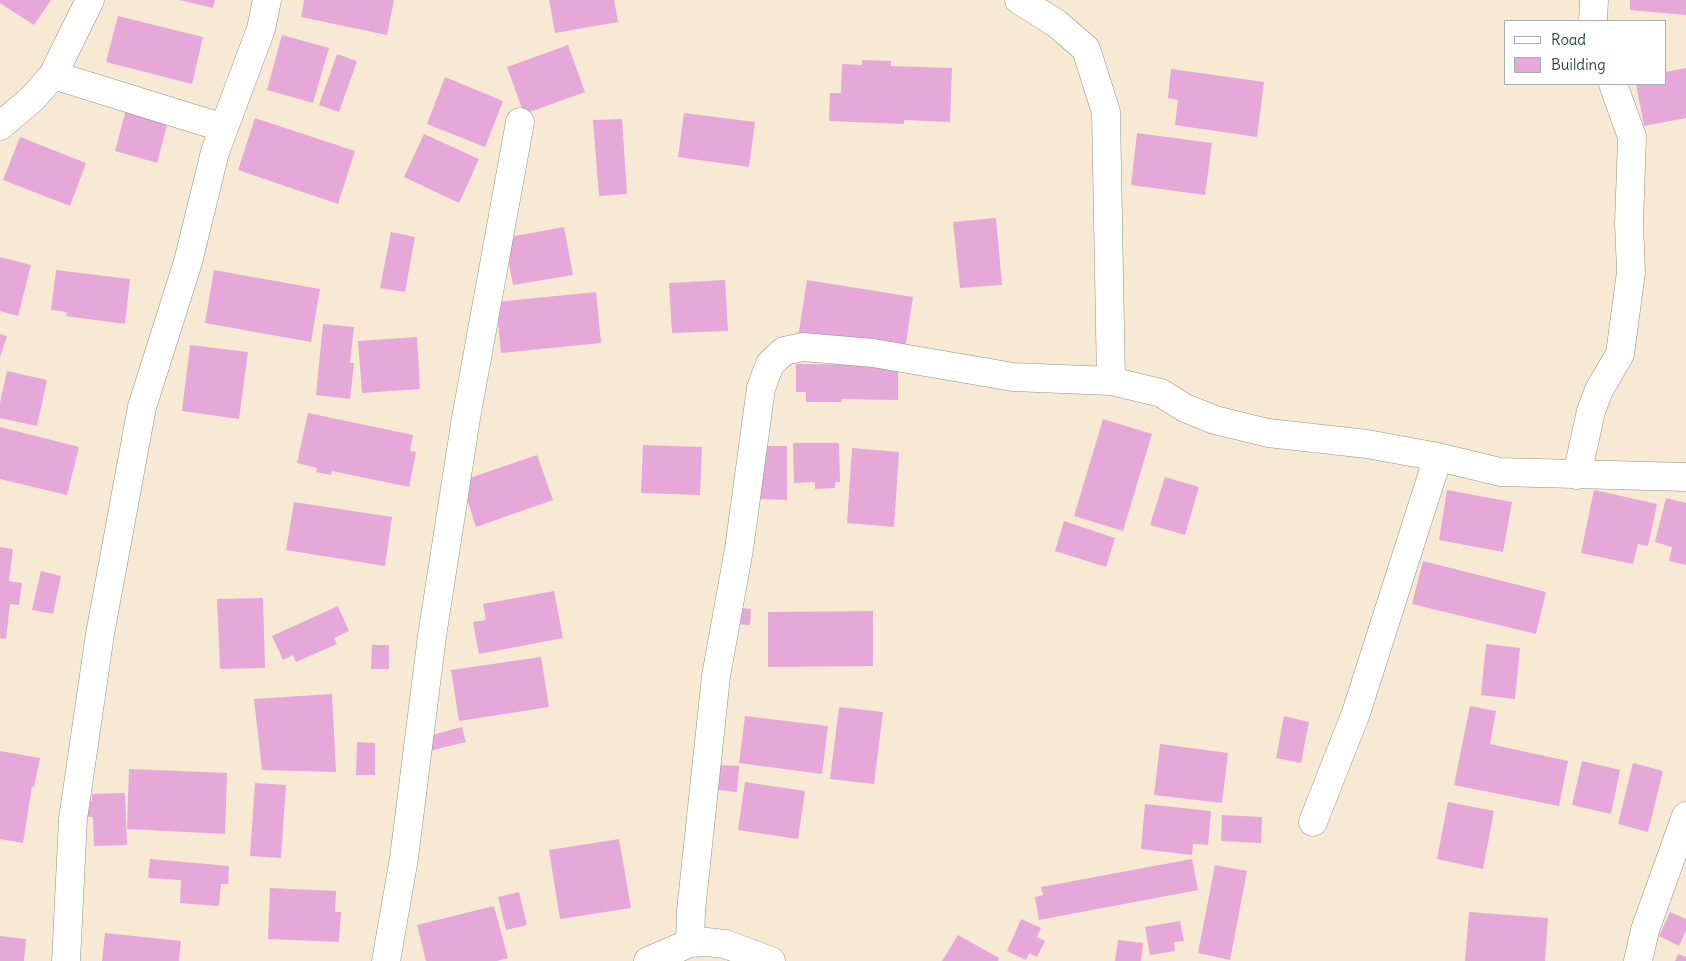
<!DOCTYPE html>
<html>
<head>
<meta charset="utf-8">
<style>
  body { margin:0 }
  #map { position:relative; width:1686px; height:961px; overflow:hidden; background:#f8e9d5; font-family:Delius,sans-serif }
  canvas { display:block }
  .legend { position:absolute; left:1504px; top:20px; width:162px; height:65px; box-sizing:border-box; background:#fff; border:1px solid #a5b1ae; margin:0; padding:6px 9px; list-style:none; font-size:15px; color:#1f3d34 }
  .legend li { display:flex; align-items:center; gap:10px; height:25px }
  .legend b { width:25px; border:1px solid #a5b1ae }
</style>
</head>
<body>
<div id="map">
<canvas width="1686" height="961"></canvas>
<ul class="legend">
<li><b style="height:6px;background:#fff"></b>Road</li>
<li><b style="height:14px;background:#e6a8d9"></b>Building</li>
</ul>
</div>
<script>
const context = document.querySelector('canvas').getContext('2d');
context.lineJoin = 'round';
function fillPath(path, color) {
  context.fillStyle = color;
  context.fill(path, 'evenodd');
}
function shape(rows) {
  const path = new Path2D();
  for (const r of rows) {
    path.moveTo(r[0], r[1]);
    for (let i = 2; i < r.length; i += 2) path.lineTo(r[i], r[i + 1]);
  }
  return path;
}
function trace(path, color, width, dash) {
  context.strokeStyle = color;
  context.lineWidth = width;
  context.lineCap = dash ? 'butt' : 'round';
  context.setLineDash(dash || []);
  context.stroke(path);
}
const building = shape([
  [0,0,51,0,34,25,0,3],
  [179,0,215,0,213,8],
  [304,0,394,0,387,35,301,17],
  [549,0,614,0,618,22,555,33],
  [1630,0,1686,0,1686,15,1630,10],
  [118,16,203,37,192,84,106,62],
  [282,35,329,48,313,103,267,90],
  [568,45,585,92,524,114,507,67],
  [337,54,357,61,339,112,319,105],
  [862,60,891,61,891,66,952,68,950,122,904,120,904,124,829,121,830,93,841,93,842,64,862,65],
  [1686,68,1686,118,1644,126,1636,84,1665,84,1665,72],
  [1171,69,1264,82,1257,137,1175,125,1178,100,1168,98],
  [445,77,503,101,485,147,427,124],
  [127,106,169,118,157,163,115,151],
  [684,113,755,122,749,167,678,157],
  [255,118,355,151,338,204,238,170],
  [622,119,627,194,599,196,593,120],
  [1137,133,1212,143,1205,195,1131,185],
  [424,134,479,159,459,203,404,177],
  [20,137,86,163,70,206,3,180],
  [996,218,1002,285,960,288,953,222],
  [564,227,573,275,513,285,504,238],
  [391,232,415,237,405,292,380,288],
  [0,257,31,265,18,316,0,311],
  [56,270,130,279,125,324,66,316,67,312,51,310],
  [214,270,320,289,311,342,205,323],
  [725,280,728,331,672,333,669,283],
  [807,280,913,297,905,350,798,338],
  [596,292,601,343,501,353,496,302],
  [323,324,354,327,350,363,354,363,350,399,316,395],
  [0,334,7,336,0,357],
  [417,337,420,389,362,393,358,341],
  [190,345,248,352,239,419,182,411],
  [796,364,898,365,898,400,841,399,842,402,806,402,806,392,796,392],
  [7,371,47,380,37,426,0,418,0,403],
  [308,413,413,435,410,451,416,452,409,487,332,471,331,475,316,472,317,468,297,463],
  [1103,419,1152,434,1123,531,1074,516],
  [0,427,79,447,67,495,0,479],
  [793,443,839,443,840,482,835,482,835,488,815,489,815,482,794,483],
  [643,445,702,447,700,495,641,493],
  [759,446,787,446,787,500,759,499],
  [852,448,899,452,894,527,847,523],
  [537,455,553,500,476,527,461,481],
  [1165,477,1199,487,1185,535,1150,525],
  [1447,490,1512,502,1503,552,1439,540],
  [1594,490,1657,504,1648,546,1638,544,1633,564,1581,553],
  [1666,498,1686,503,1686,565,1669,561,1672,547,1655,542],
  [294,502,392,517,385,566,286,550],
  [1064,521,1115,538,1106,567,1055,551],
  [0,547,13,549,9,581,22,583,19,605,10,604,6,639,0,638],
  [1423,561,1546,592,1536,634,1412,604],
  [41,571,61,576,53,614,32,610],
  [554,591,563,638,479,654,473,622,486,620,483,604],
  [263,598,265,668,220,669,217,599],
  [338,606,349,631,334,638,337,644,296,662,293,655,283,660,272,636],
  [733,607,751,609,750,625,732,624],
  [873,611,873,666,768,667,768,612],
  [1486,644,1520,648,1515,699,1481,695],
  [372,645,389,645,389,669,371,669],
  [541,657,549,707,459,721,451,670],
  [332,694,336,772,262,770,254,699],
  [1470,706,1496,711,1490,744,1568,761,1559,806,1454,785],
  [839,707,883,712,874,784,830,779],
  [745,716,828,726,822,774,739,763],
  [1284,716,1309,722,1301,763,1276,758],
  [462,727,466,742,425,752,421,738],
  [357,742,375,743,375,775,356,775],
  [1160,744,1228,753,1222,803,1154,795],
  [0,751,40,758,34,787,32,786,23,843,0,839],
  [1582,761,1620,770,1611,814,1572,805],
  [1633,763,1663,771,1648,832,1618,824],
  [720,765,739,766,737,792,718,790],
  [129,769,227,773,225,834,127,829],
  [745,782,805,791,798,839,738,830],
  [255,783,286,785,281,858,250,856],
  [125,793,127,845,94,846,93,817,87,817,86,801,92,801,92,794],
  [1448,802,1494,811,1483,869,1437,859],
  [1145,804,1211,811,1208,845,1193,844,1192,855,1141,849],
  [1222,815,1262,817,1261,843,1221,841],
  [619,839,631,908,560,919,549,850],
  [150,859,229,866,228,884,221,884,219,906,180,903,181,880,148,878],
  [1192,859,1198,890,1039,920,1035,897,1043,895,1041,887],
  [1215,865,1247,871,1230,960,1198,953],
  [270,888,336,891,335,912,341,912,339,942,268,939],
  [519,892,527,925,506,930,498,897],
  [494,906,508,958,497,961,426,961,417,925],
  [1469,912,1548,918,1545,961,1465,961],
  [1670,912,1686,919,1686,931,1679,946,1659,936],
  [1021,919,1041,928,1037,937,1045,941,1037,957,1029,953,1026,960,1007,951],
  [1180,921,1184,941,1174,942,1175,951,1150,955,1145,927],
  [105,933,181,941,179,961,102,961],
  [958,935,999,958,998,961,942,961],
  [0,936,26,939,24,961,0,961],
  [1118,940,1143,943,1141,961,1115,961],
  [1678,954,1686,957,1686,961,1675,961]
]);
const minor = shape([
  [1019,0,1056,23,1086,49,1106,112,1111,381],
  [1593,21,1594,0],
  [53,75,224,128],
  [0,126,33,98,53,75,90,0],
  [1577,475,1591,411,1599,390,1620,354,1631,272,1629,223,1632,137,1613,84],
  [1313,822,1356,713,1438,457],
  [690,943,691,911,716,676,739,549,761,388,770,364,784,351,803,347,873,353,1013,377,1111,381,1161,393,1185,408,1215,420,1268,433,1367,444,1438,457,1500,472,1686,477],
  [66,961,73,819,100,634,142,407,188,262,215,152,261,29,267,0],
  [386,961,404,858,432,636,466,418,520,122],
  [648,961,690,943,706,942,725,944,771,961],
  [1638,961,1645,930,1686,816]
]);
fillPath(building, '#e6a8d9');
trace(minor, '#8c9384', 29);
trace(minor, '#fff', 28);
</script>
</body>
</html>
